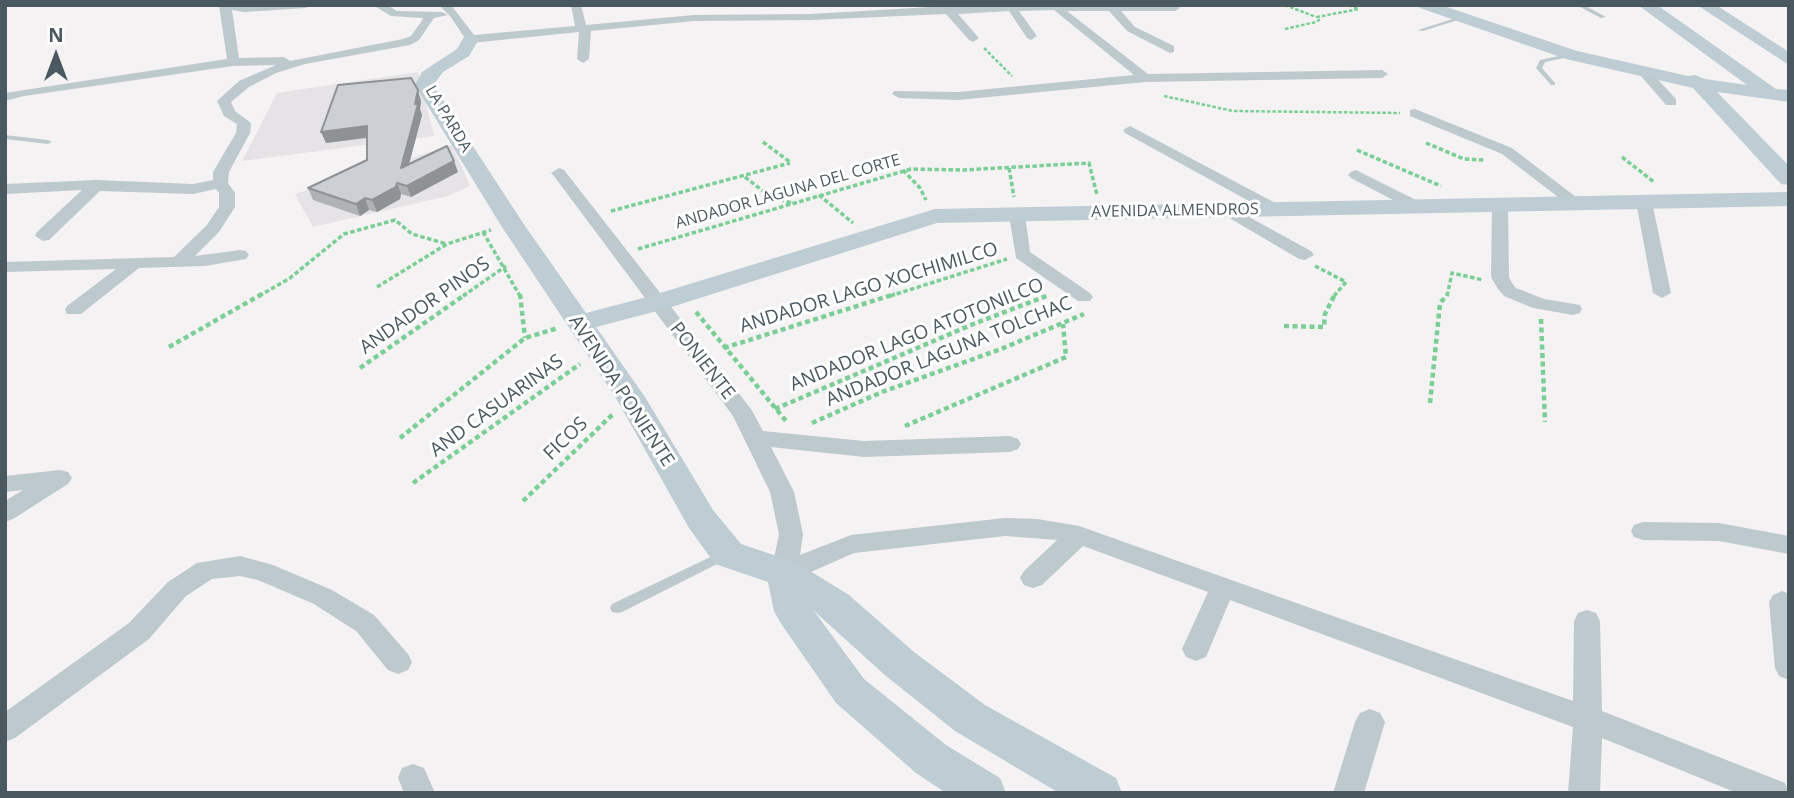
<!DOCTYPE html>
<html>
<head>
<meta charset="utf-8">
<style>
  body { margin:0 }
  #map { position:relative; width:1794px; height:798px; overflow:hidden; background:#f4f2f2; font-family:"Open Sans",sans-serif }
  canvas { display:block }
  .frame { position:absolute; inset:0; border:7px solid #4a5960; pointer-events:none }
  .north { position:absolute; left:21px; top:21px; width:70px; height:70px; -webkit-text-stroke:5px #fff; paint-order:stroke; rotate:0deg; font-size:19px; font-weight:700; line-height:28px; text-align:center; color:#4a5960 }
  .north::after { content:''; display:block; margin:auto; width:24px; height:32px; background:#4a5960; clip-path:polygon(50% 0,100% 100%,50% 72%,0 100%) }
</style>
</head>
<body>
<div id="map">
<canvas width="1794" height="798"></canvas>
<div class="frame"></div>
<div class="north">N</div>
</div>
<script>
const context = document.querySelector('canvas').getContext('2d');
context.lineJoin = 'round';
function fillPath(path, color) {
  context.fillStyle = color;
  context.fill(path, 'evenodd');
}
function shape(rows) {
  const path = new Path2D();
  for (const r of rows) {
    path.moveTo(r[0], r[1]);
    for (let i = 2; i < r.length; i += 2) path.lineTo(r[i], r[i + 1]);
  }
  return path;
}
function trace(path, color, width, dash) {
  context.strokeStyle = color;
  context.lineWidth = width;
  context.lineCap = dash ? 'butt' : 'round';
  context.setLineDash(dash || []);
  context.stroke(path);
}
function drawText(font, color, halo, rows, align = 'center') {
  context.font = font + ' "Open Sans",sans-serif';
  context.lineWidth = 6;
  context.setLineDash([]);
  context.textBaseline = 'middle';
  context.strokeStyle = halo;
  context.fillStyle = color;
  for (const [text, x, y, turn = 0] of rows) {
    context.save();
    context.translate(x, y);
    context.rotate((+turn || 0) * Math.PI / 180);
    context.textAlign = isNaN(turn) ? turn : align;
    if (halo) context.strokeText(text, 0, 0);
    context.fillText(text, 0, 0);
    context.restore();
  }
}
const education = shape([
  [418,72,434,136,242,161,277,93],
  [452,145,470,186,448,196,313,227,295,194]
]);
const pathFar2 = shape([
  [1285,5,1316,17],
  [1349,5,1358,9],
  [1285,29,1316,22,1319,20,1317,17,1359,9],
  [984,48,1012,76],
  [1164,96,1233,111,1400,113]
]);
const pathFar1 = shape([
  [763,142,790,162],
  [1426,143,1464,159,1484,160],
  [1357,150,1441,186],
  [1622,157,1654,182],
  [1009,168,1014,197],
  [903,170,920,188,926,200],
  [745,177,768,195,791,203],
  [819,195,853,223],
  [611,211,790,163],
  [483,232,520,296],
  [638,249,911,169,963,170,1089,163,1097,195],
  [1315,266,1346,282,1334,296],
  [377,287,447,244,491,230],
  [259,296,290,278,344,234,395,220,412,234,447,244],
  [463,296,506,266],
  [890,296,1007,259],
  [1447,296,1452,273,1483,280]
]);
const path = shape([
  [520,294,525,338],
  [696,312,786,421],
  [1541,319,1545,422],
  [1284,326,1324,327,1325,314,1335,294],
  [169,347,262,294],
  [724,348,895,294],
  [360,368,466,294],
  [1430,403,1440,303,1448,294],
  [775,409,971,325,1049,295],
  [812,423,882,392,1001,349,1084,314],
  [905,426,1066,357,1063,324],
  [400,438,525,338,558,328],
  [413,483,580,364],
  [523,501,613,414]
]);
const lane = shape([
  [1576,5,1584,5,1606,17,1601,18,1576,5],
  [1459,17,1464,18,1423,31,1418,30,1459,17],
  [1572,53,1574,54,1574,56,1545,62,1542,68,1555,83,1555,85,1551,85,1536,68,1540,60,1572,53],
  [5,135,48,140,52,142,48,144,5,139,5,135],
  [725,550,729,552,731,555,729,558,622,612,617,613,612,612,610,608,612,604,725,550]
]);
const street = shape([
  [219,5,311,5,306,8,244,12,232,10,239,58,284,57,290,61,403,39,411,36,421,22,423,18,391,16,373,5,387,5,397,11,442,12,448,15,434,18,419,40,410,45,305,64,276,73,249,87,231,102,235,111,251,123,250,133,229,172,228,183,235,193,235,207,219,232,195,256,240,250,246,251,249,255,246,259,205,266,139,268,81,314,67,314,65,310,67,306,116,269,5,272,5,262,174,257,207,225,219,207,219,193,216,189,193,194,100,191,49,240,43,241,35,236,37,232,82,190,5,194,5,184,97,180,193,184,213,180,213,172,236,133,237,124,224,116,217,101,239,81,276,65,233,66,24,96,5,101,5,93,227,59,219,5],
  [439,5,451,5,474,35,575,26,571,5,581,5,586,25,694,15,811,14,948,6,1177,5,1180,8,1175,11,1121,11,1135,27,1174,46,1174,52,1170,53,1127,31,1109,11,1067,11,1148,74,1382,70,1388,74,1382,78,1145,82,958,100,899,98,892,94,894,91,958,92,1134,75,1054,10,1019,11,1037,36,1031,40,1027,38,1009,11,958,14,979,38,973,42,969,40,946,14,811,20,694,21,591,31,589,59,583,63,577,59,579,32,471,43,467,41,450,16,439,5],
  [1645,69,1649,70,1676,99,1676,105,1666,105,1641,76,1639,73,1645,69],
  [1415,109,1512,148,1585,204,1577,209,1571,207,1502,154,1410,116,1410,110,1415,109],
  [1130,126,1281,206,1283,209,1281,212,1269,212,1125,133,1123,130,1130,126],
  [559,168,564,170,751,409,763,431,864,441,1010,436,1018,439,1021,444,1018,449,1010,452,864,457,771,447,794,492,803,534,800,555,851,535,1005,518,1037,519,1079,526,1573,701,1574,621,1578,613,1587,610,1596,613,1600,621,1602,711,1785,783,1789,793,1737,793,1602,738,1600,793,1568,793,1573,727,1230,600,1206,657,1196,661,1186,657,1182,649,1208,592,1083,546,1042,585,1033,588,1024,585,1020,578,1024,571,1057,540,1005,536,854,553,793,580,784,583,775,580,771,573,779,534,770,492,733,416,554,176,551,173,559,168],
  [1356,170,1424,204,1426,207,1418,212,1412,210,1351,178,1348,175,1351,172,1356,170],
  [1644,197,1652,202,1671,293,1662,298,1653,293,1636,202,1644,197],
  [1500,200,1508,205,1509,277,1512,283,1516,288,1544,299,1580,305,1582,309,1580,313,1573,315,1533,308,1504,296,1498,289,1491,277,1492,205,1500,200],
  [1227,205,1311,251,1314,255,1305,260,1299,259,1221,213,1219,210,1221,207,1227,205],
  [1017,210,1025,215,1030,252,1090,293,1093,297,1090,301,1078,301,1016,258,1009,215,1017,210],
  [60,470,68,472,72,478,68,484,13,519,5,522,5,501,23,490,5,492,5,476,60,470],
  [1643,522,1719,523,1789,536,1789,554,1719,541,1643,540,1634,537,1631,531,1634,525,1643,522],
  [240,556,273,565,332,590,374,615,408,654,412,662,408,670,398,674,388,670,356,631,314,604,258,580,240,576,212,579,186,596,149,639,15,738,5,742,5,712,129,623,168,582,197,563,240,556],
  [1782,591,1789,594,1789,680,1779,676,1775,668,1769,602,1773,595,1782,591],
  [1370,709,1380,713,1385,722,1364,793,1333,793,1355,722,1360,713,1370,709],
  [413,764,424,768,435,793,404,793,398,778,402,768,413,764]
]);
const secondary = shape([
  [1417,5,1441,5,1577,51,1688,76,1695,75,1705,79,1747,85,1638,5,1657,5,1776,89,1789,90,1789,102,1717,92,1789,166,1789,185,1781,184,1693,88,1566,59,1420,8,1417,5],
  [1697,5,1716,5,1789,52,1789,65,1697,5],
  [471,34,479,39,469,56,443,72,433,85,523,223,586,313,647,297,935,209,1789,192,1789,206,937,223,665,309,596,327,645,397,713,510,741,544,797,563,849,595,914,652,985,705,1116,778,1122,793,1059,793,955,731,886,676,814,611,864,679,946,745,1000,778,1006,793,946,793,916,773,836,703,780,622,774,611,768,582,715,564,689,528,616,398,500,224,415,85,422,72,457,49,465,35,471,34]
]);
const wall = shape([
  [421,101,420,109,422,115,409,164,458,172,411,197,401,194,400,199,377,212,369,210,360,216,313,200,308,188,367,160,367,138,326,143]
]);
const shadedWall = shape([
  [418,90,421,101,420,109,422,115,405,179,401,168],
  [367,126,371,137,326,143,321,132],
  [454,161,458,172,411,197,407,186],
  [397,183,401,194,400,199,377,212,372,200],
  [365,198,369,210,360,216,356,204]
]);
const building = shape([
  [411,78,418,90,415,104,418,104,401,168,447,146,454,161,407,186,397,183,396,187,372,200,365,198,356,204,308,188,367,160,367,126,321,132,338,85,411,78]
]);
const farStreetnames = [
  ["LA PARDA",448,119,59],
  ["ANDADOR LAGUNA DEL CORTE",788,192,-16],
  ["AVENIDA ALMENDROS",1175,211,-1]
];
const streetNames = [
  ["ANDADOR LAGO XOCHIMILCO",869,288,-17],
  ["ANDADOR PINOS",425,306,-35],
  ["ANDADOR LAGO ATOTONILCO",917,335,-22],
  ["ANDADOR LAGUNA TOLCHAC",949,352,-22],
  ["PONIENTE",702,361,52],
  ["AVENIDA PONIENTE",621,391,57],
  ["AND CASUARINAS",497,406,-36],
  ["FICOS",566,439,-44]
];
fillPath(education, '#e5e3e5');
trace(pathFar2, '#7bce95', 2.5, [3.5, 2]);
trace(pathFar1, '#7bce95', 3.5, [4.5, 2.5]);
trace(path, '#7bce95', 4.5, [5, 3.5]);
fillPath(lane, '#bec9ce');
fillPath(street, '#bec9ce');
fillPath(secondary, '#beccd3');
fillPath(wall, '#afb3b6');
fillPath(shadedWall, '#8f9294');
fillPath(building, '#ccd0d4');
trace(building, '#8f9294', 2);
drawText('16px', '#4a5960', '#fff', farStreetnames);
drawText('19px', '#4a5960', '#fff', streetNames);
</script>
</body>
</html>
